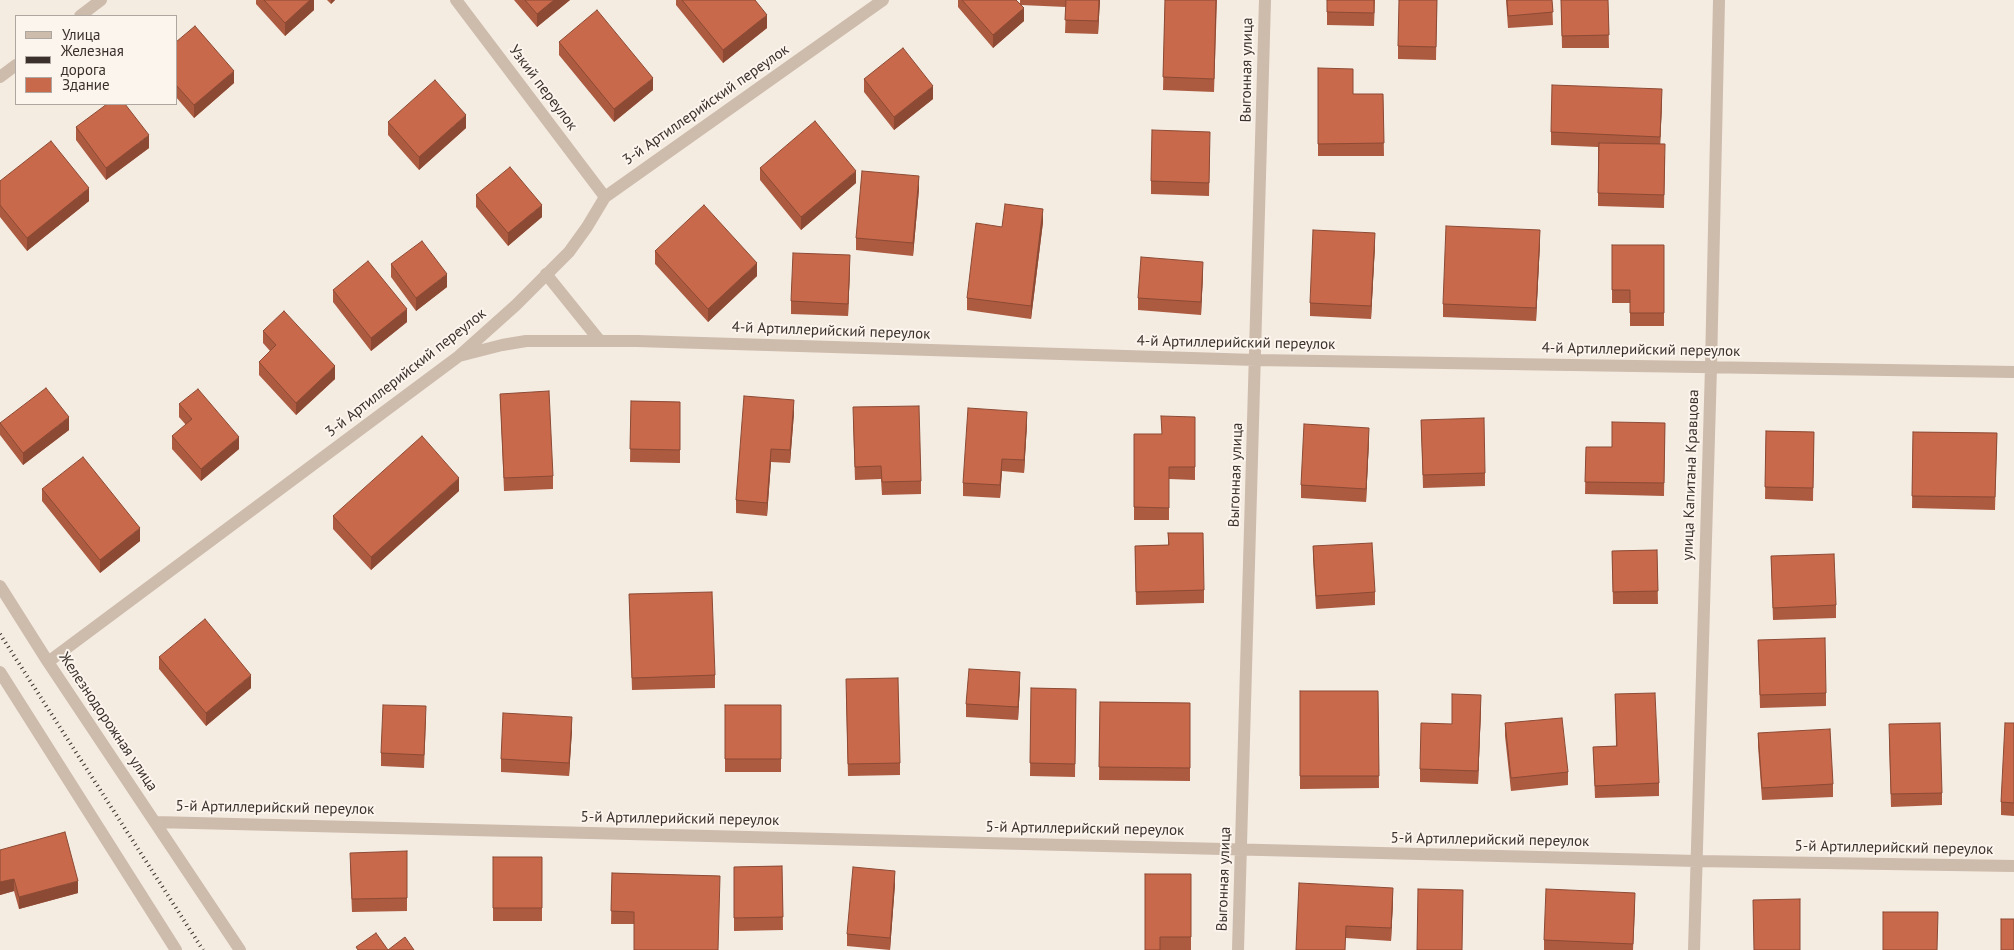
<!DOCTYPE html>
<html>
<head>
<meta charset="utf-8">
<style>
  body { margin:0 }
  #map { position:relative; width:2014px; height:950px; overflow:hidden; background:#f4ebe1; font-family:"PT Sans",sans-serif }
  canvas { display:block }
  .legend { position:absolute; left:15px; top:15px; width:162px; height:90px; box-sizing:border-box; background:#fbf5ee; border:1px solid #aea6a0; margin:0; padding:6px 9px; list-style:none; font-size:15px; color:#3b302b }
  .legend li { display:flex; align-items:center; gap:10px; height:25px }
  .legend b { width:25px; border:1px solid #aea6a0 }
</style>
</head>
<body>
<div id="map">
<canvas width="2014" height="950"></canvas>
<ul class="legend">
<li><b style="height:6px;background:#cdbbac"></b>Улица</li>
<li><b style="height:6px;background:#3b302b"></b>Железная дорога</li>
<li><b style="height:14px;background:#c8694b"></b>Здание</li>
</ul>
</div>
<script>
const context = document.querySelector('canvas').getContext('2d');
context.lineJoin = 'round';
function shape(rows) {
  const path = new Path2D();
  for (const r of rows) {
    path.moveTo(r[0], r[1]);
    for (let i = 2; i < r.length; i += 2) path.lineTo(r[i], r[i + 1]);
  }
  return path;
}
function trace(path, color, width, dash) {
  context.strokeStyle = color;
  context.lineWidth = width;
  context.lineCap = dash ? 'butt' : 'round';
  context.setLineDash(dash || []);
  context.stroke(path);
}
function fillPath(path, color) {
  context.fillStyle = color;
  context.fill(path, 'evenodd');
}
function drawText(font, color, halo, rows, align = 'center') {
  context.font = font + ' "PT Sans",sans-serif';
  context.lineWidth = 4;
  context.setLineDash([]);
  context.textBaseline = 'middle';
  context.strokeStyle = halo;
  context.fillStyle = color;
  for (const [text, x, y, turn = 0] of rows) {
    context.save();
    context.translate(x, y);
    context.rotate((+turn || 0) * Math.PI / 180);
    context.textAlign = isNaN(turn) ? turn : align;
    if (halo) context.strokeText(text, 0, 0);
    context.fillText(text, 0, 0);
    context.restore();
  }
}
const lane = shape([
  [546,274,600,341]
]);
const street = shape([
  [456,0,605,197],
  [80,16,101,0],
  [0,77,16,65],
  [459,356,502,345,526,341,637,341,1256,360,2014,372],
  [0,586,48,662,240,950],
  [48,662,459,356,516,305,569,252,587,227,605,197,883,0],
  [0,672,176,950],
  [155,822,1697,861,2014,866],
  [1238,950,1265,0],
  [1694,950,1711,367,1719,0]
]);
const rail = shape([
  [0,634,203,950]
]);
const wall = shape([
  [256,0,314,0,314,10,285,36,256,4],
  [327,0,335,0,331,4],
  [514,0,570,0,537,27],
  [676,0,755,0,767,28,723,63,676,5],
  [958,0,1016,0,1020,4,1020,0,1100,0,1098,34,1065,33,1066,7,1021,5,1024,21,993,48,958,7],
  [1165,0,1217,0,1214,92,1163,90],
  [1327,0,1375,0,1374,26,1327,25],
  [1437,0,1436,60,1398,59,1398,46],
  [1506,0,1552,0,1553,25,1508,28],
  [1561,0,1608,0,1609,48,1562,48],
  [176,42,234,83,194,118,176,97],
  [559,42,653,90,614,122,559,55],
  [1318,68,1353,94,1383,94,1384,156,1318,156],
  [864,79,933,99,894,130,864,92],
  [1662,102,1660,144,1665,157,1664,208,1598,206,1598,147,1551,145,1551,132],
  [388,122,466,128,419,170,388,135],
  [76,127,149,148,106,180,76,140],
  [1210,145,1209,196,1151,194,1151,181],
  [760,168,856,183,801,230,760,180],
  [0,181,89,201,27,251,0,217],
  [919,189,913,256,856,250,856,238],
  [476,195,542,217,508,246,476,207],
  [1043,222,1031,319,967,310,967,298,1002,227],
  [1540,243,1536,321,1443,317,1443,304],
  [1375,245,1371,319,1310,316,1310,303],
  [1612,245,1664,245,1664,326,1630,326,1630,303,1612,303],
  [655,251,757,276,708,322,655,264],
  [391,264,447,287,416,311,391,277],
  [850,268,848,316,791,314,791,301],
  [1203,274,1201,315,1138,310,1138,298],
  [333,290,407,322,371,351,333,302],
  [263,331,335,379,296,415,259,375,259,362,270,351,263,343],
  [500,394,553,476,553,489,504,491],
  [631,401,680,402,680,463,630,462],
  [179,404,239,449,201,481,172,449,172,436,186,425,179,417],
  [794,413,790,463,771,462,767,516,736,513,736,500],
  [1195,417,1195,480,1169,479,1169,520,1134,520,1134,434,1162,434],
  [853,419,921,481,921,494,882,495,881,479,855,480],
  [1421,420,1485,473,1485,486,1423,488],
  [0,423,69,430,23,465,0,435],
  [1665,423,1664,496,1585,494,1586,447,1612,447],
  [1027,424,1024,473,1002,471,1000,498,963,496,963,483],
  [1766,431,1814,432,1813,501,1765,499],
  [1913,432,1997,433,1995,510,1912,508],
  [1369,440,1366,502,1301,498,1301,485],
  [42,489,140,541,100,573,42,501],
  [459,491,371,570,333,529,333,516],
  [1168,533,1204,590,1204,603,1136,605,1135,546,1168,545],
  [1313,546,1375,592,1375,605,1316,609,1313,559],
  [1657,550,1658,604,1613,604,1612,551],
  [1771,556,1836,605,1836,618,1773,620],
  [629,594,715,675,715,688,632,690],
  [1758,640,1826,693,1826,706,1760,708],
  [159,657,251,688,206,726,159,669],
  [1020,685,1018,720,966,717,966,704],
  [1031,688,1076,689,1075,777,1030,776],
  [1300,691,1378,691,1379,788,1300,789],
  [846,692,900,763,900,775,848,776],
  [1615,694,1659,783,1659,796,1595,798,1593,747,1616,746],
  [1100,702,1190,703,1190,781,1099,780],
  [725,705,781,705,781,772,725,772],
  [1481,708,1478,784,1420,782,1420,769,1452,724],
  [426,719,424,768,381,766,381,753],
  [1505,723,1568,772,1568,785,1511,791,1505,736],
  [2014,723,2014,816,2001,815,2001,802],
  [572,730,569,776,501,772,501,759],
  [1758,733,1833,784,1833,797,1762,800,1758,746],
  [1889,737,1942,793,1942,805,1891,807],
  [0,850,78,893,19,909,14,891,0,895],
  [407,851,407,911,352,912,350,865],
  [493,857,542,857,542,921,493,921],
  [782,866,783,930,734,931,734,867],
  [612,873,720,876,634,924,611,924],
  [1191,874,1191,950,1145,950],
  [895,884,890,950,847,946,847,934],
  [1393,901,1391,941,1346,938,1296,950],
  [1635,906,1633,950,1544,950,1544,940]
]);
const shadedWall = shape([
  [310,0,314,0,314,10,285,36,285,23],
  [331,0,335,0,331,4],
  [554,0,570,0,537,27,537,14],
  [1099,0,1100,0,1098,34,1098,21],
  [1024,8,1024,21,993,48,993,35],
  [767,15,767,28,723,63,723,50],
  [234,71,234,83,194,118,194,105],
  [653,78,653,90,614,122,614,109],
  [933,86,933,99,894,130,894,117],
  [1662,89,1662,102,1660,149,1660,137],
  [466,115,466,128,419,170,419,157],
  [149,135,149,148,106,180,106,168],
  [856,171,856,183,801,230,801,217],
  [919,176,919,189,913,256,913,243],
  [89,188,89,201,27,251,27,238],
  [542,205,542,217,508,246,508,233],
  [1043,209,1043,222,1031,319,1031,306],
  [1540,230,1540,243,1536,321,1536,308],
  [1375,233,1375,245,1371,319,1371,306],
  [850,255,850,268,848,316,848,304],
  [1203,262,1203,274,1201,315,1201,302],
  [757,263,757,276,708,322,708,309],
  [447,274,447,287,416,311,416,298],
  [407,309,407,322,371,351,371,338],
  [335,366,335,379,296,415,296,403],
  [794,400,794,413,790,463,790,450],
  [1027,412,1027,424,1024,473,1024,460],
  [69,417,69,430,23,465,23,453],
  [1369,428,1369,440,1366,502,1366,489],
  [239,437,239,449,201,481,201,469],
  [771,449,771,462,767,516,767,503],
  [1002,459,1002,471,1000,498,1000,485],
  [459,478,459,491,371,570,371,557],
  [140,528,140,541,100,573,100,560],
  [1020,672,1020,685,1018,720,1018,707],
  [251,675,251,688,206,726,206,713],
  [1481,695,1481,708,1478,784,1478,771],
  [572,717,572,730,569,776,569,763],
  [895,871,895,884,890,950,890,938],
  [14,879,14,891,0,895,0,882],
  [78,881,78,893,19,909,19,897],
  [1393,888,1393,901,1391,941,1391,928]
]);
const building = shape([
  [264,0,310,0,285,23,264,0],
  [525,0,554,0,537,14,525,0],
  [682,0,755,0,767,15,723,50,682,0],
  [962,0,1016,0,1024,8,993,35,962,0],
  [1066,0,1099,0,1098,21,1065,20,1066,0],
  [1165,0,1216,0,1214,79,1163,77,1165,0],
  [1327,0,1374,0,1374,13,1327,12,1327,0],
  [1399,0,1437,0,1436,47,1398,46,1399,0],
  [1507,0,1552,0,1553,12,1508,16,1507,0],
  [1561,0,1608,0,1609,35,1562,36,1561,0],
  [597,10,653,78,614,109,559,42,597,10],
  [195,26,234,71,194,105,176,85,176,42,195,26],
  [903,48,933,86,894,117,864,79,903,48],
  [1318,68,1353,69,1353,94,1383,94,1384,143,1318,144,1318,68],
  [435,80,466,115,419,157,388,122,435,80],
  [1552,85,1662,89,1660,137,1551,132,1552,85],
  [107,104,125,104,149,135,106,168,76,127,107,104],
  [815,121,856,171,801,217,760,168,815,121],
  [1152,130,1210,132,1209,183,1151,181,1152,130],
  [51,141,89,188,27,238,0,205,0,181,51,141],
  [1599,143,1665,144,1664,195,1598,193,1599,143],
  [510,167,542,205,508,233,476,195,510,167],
  [862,171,919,176,913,243,856,238,862,171],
  [1005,204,1043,209,1031,306,967,298,976,223,1002,227,1005,204],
  [704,205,757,263,708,309,655,251,704,205],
  [1446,226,1540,230,1536,308,1443,304,1446,226],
  [1313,230,1375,233,1371,306,1310,303,1313,230],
  [422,241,447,274,416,298,391,264,422,241],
  [1612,245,1664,245,1664,313,1630,313,1630,290,1612,290,1612,245],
  [793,253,850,255,848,304,791,301,793,253],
  [1141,257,1203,262,1201,302,1138,298,1141,257],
  [368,261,407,309,371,338,333,290,368,261],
  [284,311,335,366,296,403,259,362,276,345,263,331,284,311],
  [46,388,69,417,23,453,0,423,46,388],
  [198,389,239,437,201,469,172,436,192,419,179,404,198,389],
  [549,391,553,476,504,478,500,394,549,391],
  [744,396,794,400,790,450,771,449,767,503,736,500,744,396],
  [631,401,680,402,680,450,630,449,631,401],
  [919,406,921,481,882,482,881,466,855,467,853,407,919,406],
  [968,408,1027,412,1024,460,1002,459,1000,485,963,483,968,408],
  [1161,416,1195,417,1195,467,1169,467,1169,508,1134,507,1134,434,1162,434,1161,416],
  [1484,418,1485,473,1423,475,1421,420,1484,418],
  [1612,422,1665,423,1664,483,1585,482,1586,447,1612,447,1612,422],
  [1304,424,1369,428,1366,489,1301,485,1304,424],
  [1766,431,1814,432,1813,488,1765,487,1766,431],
  [1913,432,1997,433,1995,497,1912,496,1913,432],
  [422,436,459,478,371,557,333,516,422,436],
  [83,457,140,528,100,560,42,489,83,457],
  [1168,533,1203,533,1204,590,1136,592,1135,546,1169,545,1168,533],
  [1372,543,1375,592,1316,596,1313,546,1372,543],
  [1657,550,1658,591,1613,592,1612,551,1657,550],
  [1834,554,1836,605,1773,608,1771,556,1834,554],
  [712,592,715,675,632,678,629,594,712,592],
  [205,619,251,675,206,713,159,657,205,619],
  [1825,638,1826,693,1760,695,1758,640,1825,638],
  [969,669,1020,672,1018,707,966,704,969,669],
  [898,678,900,763,848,764,846,679,898,678],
  [1031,688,1076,689,1075,764,1030,763,1031,688],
  [1300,691,1378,691,1379,776,1300,776,1300,691],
  [1655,693,1659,783,1595,786,1593,747,1617,746,1615,694,1655,693],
  [1452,694,1481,695,1478,771,1420,769,1421,723,1452,724,1452,694],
  [1100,702,1190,703,1190,768,1099,767,1100,702],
  [383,705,426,706,424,755,381,753,383,705],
  [725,705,781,705,781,759,725,759,725,705],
  [503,713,572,717,569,763,501,759,503,713],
  [1562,718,1568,772,1511,778,1505,723,1562,718],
  [1940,723,1942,793,1891,794,1889,724,1940,723],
  [2005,723,2014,723,2014,803,2001,802,2005,723],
  [1830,729,1833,784,1762,788,1758,733,1830,729],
  [65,832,78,881,19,897,14,879,0,882,0,850,65,832],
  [407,851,407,898,352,899,350,853,407,851],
  [493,857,542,857,542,908,493,908,493,857],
  [782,866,783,917,734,918,734,867,782,866],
  [853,867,895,871,890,938,847,934,853,867],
  [612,873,720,876,718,950,634,950,634,912,611,911,612,873],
  [1145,874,1191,874,1191,937,1160,937,1160,950,1145,950,1145,874],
  [1299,883,1393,888,1391,928,1346,926,1345,950,1296,950,1299,883],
  [1418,889,1463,890,1462,950,1417,950,1418,889],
  [1546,889,1635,893,1633,944,1544,940,1546,889],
  [1800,899,1800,950,1754,950,1753,900,1800,899],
  [1883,912,1938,912,1937,950,1883,950,1883,912],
  [2001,919,2014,919,2014,950,2001,950,2001,919],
  [376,933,388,950,405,937,414,950,358,950,356,947,376,933]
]);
const streetNames = [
  ["Выгонная улица",1247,70,-89],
  ["Узкий переулок",543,88,53],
  ["3-й Артиллерийский переулок",706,105,-35],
  ["4-й Артиллерийский переулок",831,331,2],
  ["4-й Артиллерийский переулок",1236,343,1],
  ["4-й Артиллерийский переулок",1641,350,1],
  ["3-й Артиллерийский переулок",406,373,-38],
  ["Выгонная улица",1236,475,-88],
  ["улица Капитана Кравцова",1691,475,-88],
  ["Железнодорожная улица",108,722,56],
  ["5-й Артиллерийский переулок",275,808,1],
  ["5-й Артиллерийский переулок",680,819,1],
  ["5-й Артиллерийский переулок",1085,829,1],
  ["5-й Артиллерийский переулок",1490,840,1],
  ["5-й Артиллерийский переулок",1894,848,1],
  ["Выгонная улица",1224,879,-88]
];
trace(lane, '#cdbbac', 12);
trace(street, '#cdbbac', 12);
trace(rail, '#3b302b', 4, [1, 4]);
fillPath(wall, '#ac5a40');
fillPath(shadedWall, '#8c4a34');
fillPath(building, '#c8694b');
trace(building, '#8c4a34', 1);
drawText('15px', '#3b302b', '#fbf5ee', streetNames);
</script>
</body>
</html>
